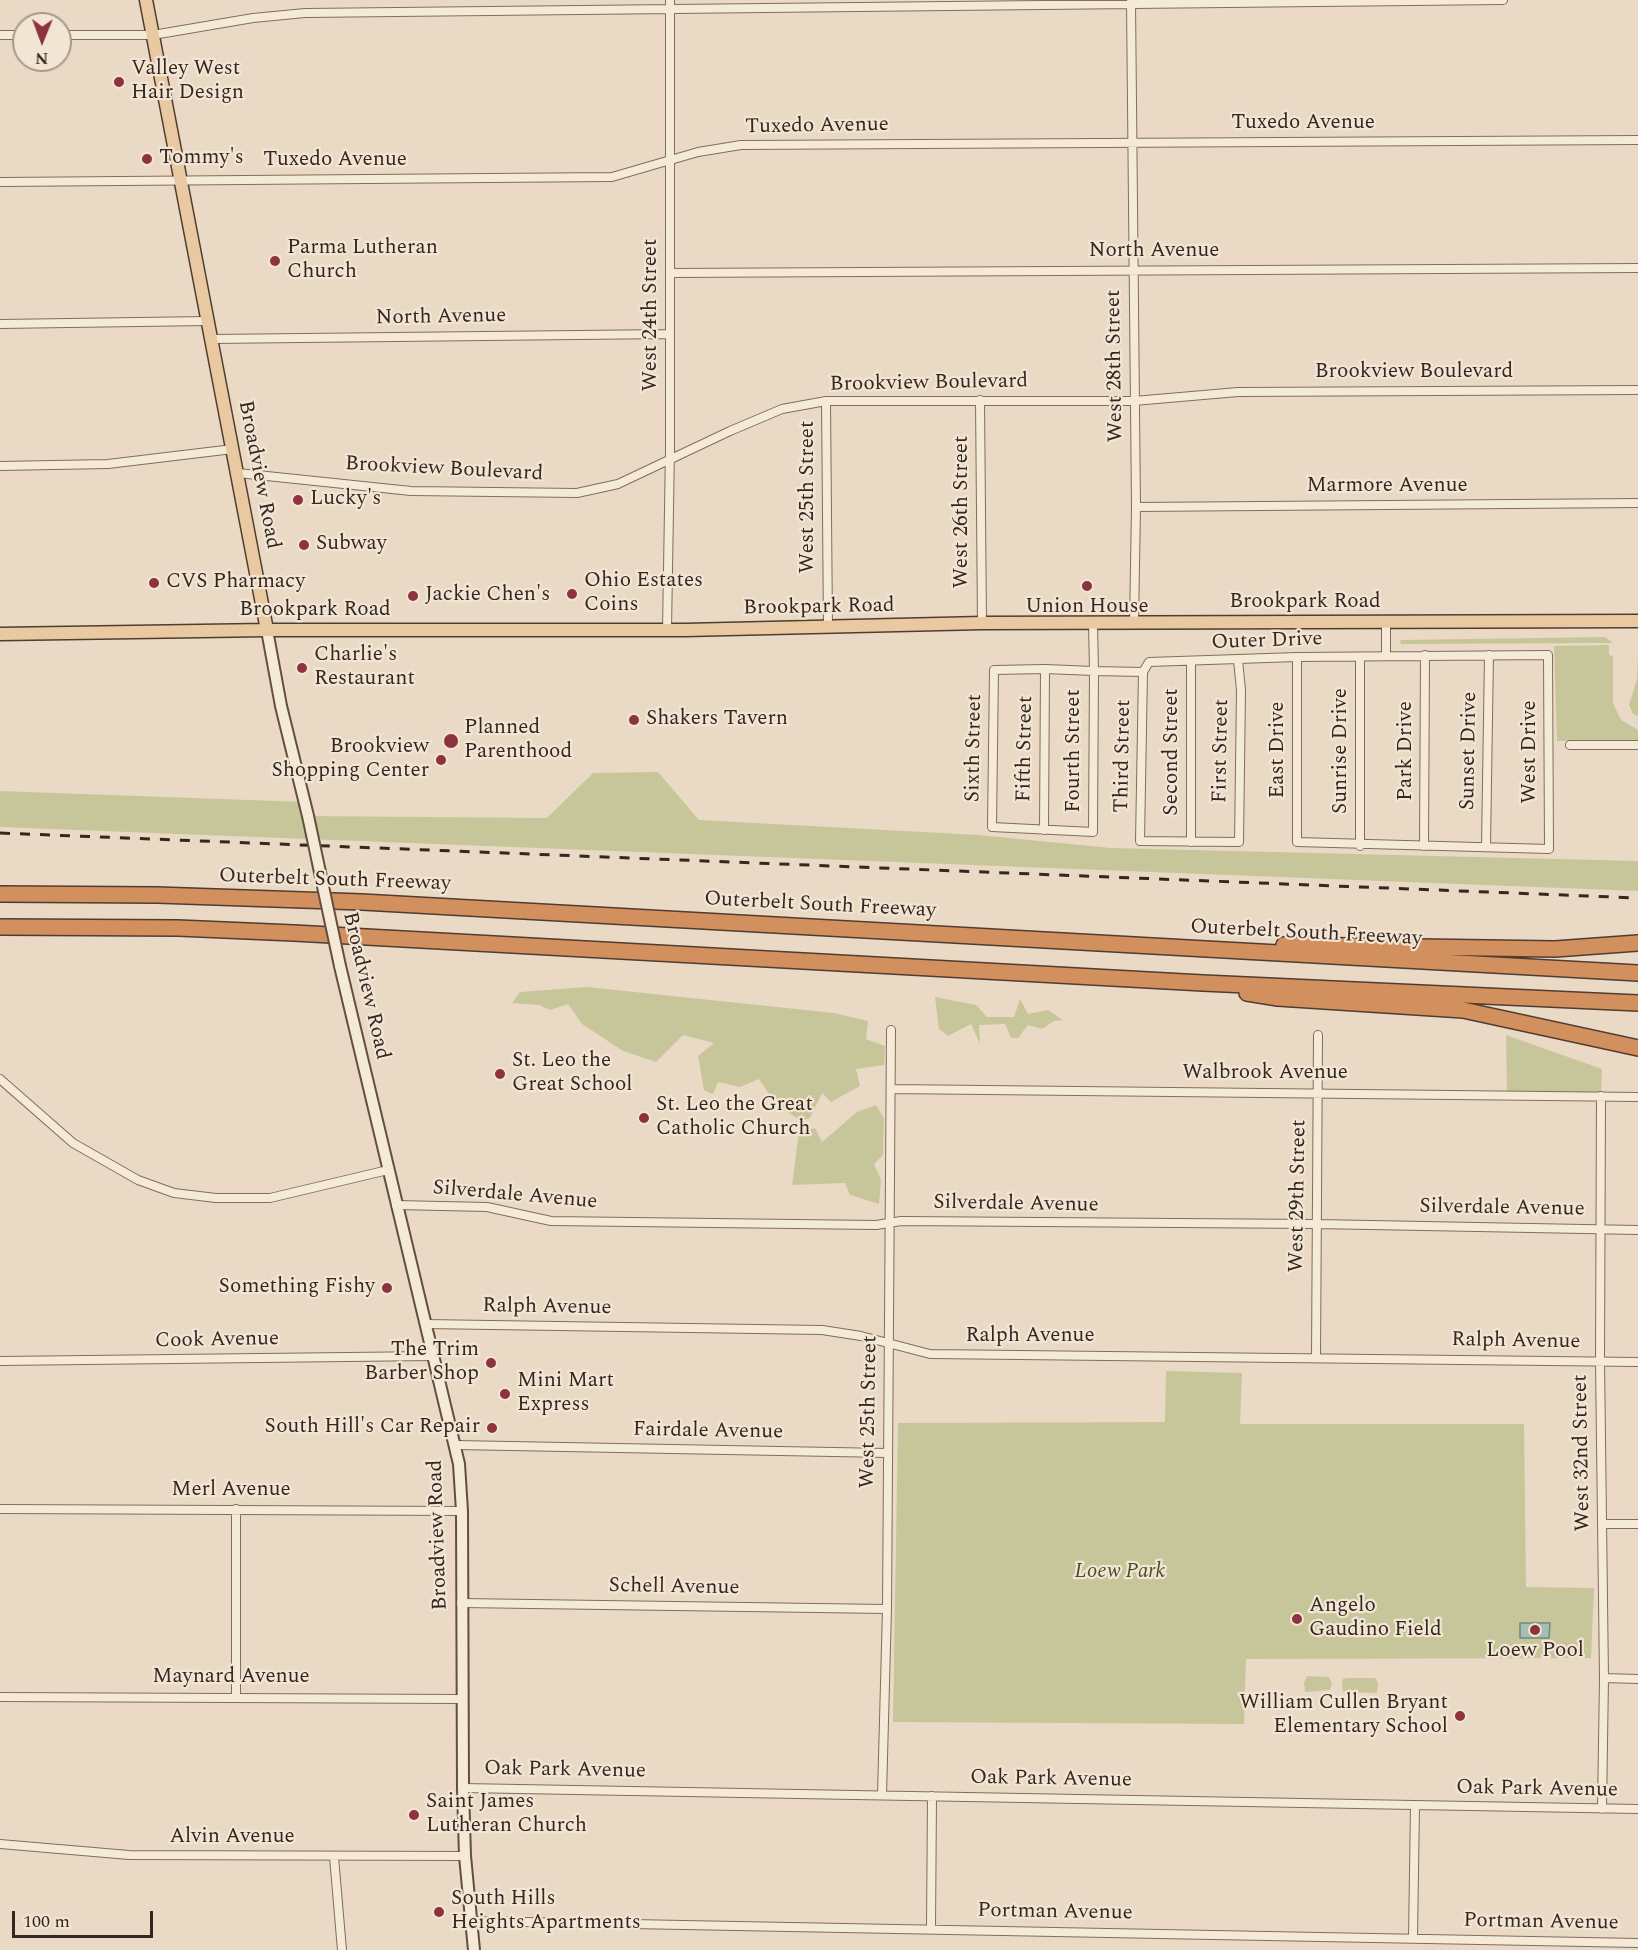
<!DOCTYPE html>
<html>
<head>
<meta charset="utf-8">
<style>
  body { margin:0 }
  #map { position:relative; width:1638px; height:1950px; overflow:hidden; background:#eadac5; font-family:Spectral,serif }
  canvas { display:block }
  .north { position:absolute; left:12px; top:12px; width:60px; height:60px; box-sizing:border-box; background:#f2e5d4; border:2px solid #a6998c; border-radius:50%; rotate:181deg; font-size:16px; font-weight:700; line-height:24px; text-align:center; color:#34271f }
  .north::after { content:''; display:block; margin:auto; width:21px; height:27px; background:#8c333f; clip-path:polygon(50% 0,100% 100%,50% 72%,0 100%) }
  .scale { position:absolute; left:12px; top:1911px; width:141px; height:27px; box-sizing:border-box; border:3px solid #34271f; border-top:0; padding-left:8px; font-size:18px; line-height:21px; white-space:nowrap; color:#34271f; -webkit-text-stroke:4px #f2e5d4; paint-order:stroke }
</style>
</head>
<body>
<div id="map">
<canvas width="1638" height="1950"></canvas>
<div class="north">N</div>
<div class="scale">100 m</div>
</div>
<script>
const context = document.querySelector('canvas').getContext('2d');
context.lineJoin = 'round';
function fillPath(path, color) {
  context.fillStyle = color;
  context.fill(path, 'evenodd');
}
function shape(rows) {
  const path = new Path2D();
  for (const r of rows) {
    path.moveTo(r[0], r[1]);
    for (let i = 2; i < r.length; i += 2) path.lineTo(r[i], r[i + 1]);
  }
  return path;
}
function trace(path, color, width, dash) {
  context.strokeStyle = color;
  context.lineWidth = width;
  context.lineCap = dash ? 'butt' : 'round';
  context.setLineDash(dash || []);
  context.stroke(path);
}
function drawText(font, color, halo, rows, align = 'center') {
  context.font = font + ' Spectral,serif';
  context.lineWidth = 4.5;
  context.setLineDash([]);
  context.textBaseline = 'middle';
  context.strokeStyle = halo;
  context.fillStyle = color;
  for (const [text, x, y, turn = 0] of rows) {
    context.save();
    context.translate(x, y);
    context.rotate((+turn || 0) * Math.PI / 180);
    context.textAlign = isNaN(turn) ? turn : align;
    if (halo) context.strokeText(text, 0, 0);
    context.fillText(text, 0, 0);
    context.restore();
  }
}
const green = shape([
  [1605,637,1613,643,1401,644,1400,640],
  [1609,645,1609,655,1613,656,1613,703,1621,720,1638,730,1638,740,1557,741,1554,646],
  [1638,656,1638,716,1633,714,1629,705,1637,679],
  [658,772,699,820,979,835,1111,848,1638,861,1638,891,0,827,0,791,304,802,308,816,547,818,593,773],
  [587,987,834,1013,868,1021,866,1039,885,1046,884,1065,856,1069,860,1086,831,1102,822,1093,810,1118,801,1121,776,1104,759,1079,740,1087,718,1082,713,1094,704,1090,698,1056,714,1043,683,1035,656,1062,623,1051,582,1024,568,1004,550,1010,539,1005,512,1003,520,992],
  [935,997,976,1005,987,1017,1014,1017,1020,999,1028,1014,1048,1010,1063,1020,1054,1021,1042,1029,1028,1025,1018,1038,1011,1038,1005,1024,979,1025,980,1044,971,1024,948,1036,939,1029],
  [1506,1035,1602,1069,1601,1096,1507,1095],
  [876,1105,884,1118,883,1155,874,1164,881,1180,879,1204,850,1195,845,1183,792,1185,799,1132,815,1128,822,1142,857,1112],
  [1166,1371,1242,1373,1240,1424,1524,1424,1526,1587,1594,1588,1591,1658,1246,1659,1244,1724,893,1722,898,1423,1165,1422],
  [1307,1676,1329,1677,1332,1683,1330,1690,1305,1692,1304,1683],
  [1347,1678,1375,1678,1378,1683,1377,1693,1343,1692,1342,1683,1343,1679]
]);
const water = shape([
  [1520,1623,1550,1623,1549,1638,1520,1638,1520,1623]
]);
const minor = shape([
  [1131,2,1136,507,1134,624],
  [0,35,24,35],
  [60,35,153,35,253,18,305,13,1503,0],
  [0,182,612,177,698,152,741,145,1638,140],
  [670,273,1638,268],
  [0,324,208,321],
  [211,339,670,334],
  [980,400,982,623],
  [826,401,828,628],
  [0,466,108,464,233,449],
  [238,473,411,491,577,493,618,484,730,431,782,409,826,401,1134,401,1238,392,1638,390],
  [1136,507,1638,503],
  [1386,622,1386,656],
  [1093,623,1094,671,1093,832,992,827,994,670,1045,669,1094,671,1143,672,1149,662,1297,657,1548,655,1549,849,1297,842,1297,657],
  [667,630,670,449,670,0],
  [1143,672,1140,841,1239,842,1241,690,1238,660],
  [1570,745,1638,745],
  [1044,830,1045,669],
  [1191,842,1191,663],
  [1360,846,1360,657],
  [1424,846,1425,655],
  [1486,846,1489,655],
  [0,1079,73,1143,138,1180,174,1193,216,1198,270,1198,388,1170],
  [891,1089,1638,1097],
  [1601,1096,1600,1361,1604,1678,1602,1809],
  [396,1205,487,1207,551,1221,876,1225,901,1221,1316,1224,1638,1230],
  [425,1324,822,1330,861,1336,930,1354,1638,1362],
  [1316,1358,1318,1035],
  [0,1361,434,1356],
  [456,1445,887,1453],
  [0,1509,462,1511],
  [236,1509,236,1696],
  [1602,1524,1638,1524],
  [461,1603,887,1609],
  [1604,1678,1638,1679],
  [0,1697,461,1699],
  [463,1788,1638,1809],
  [882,1795,887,1609,891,1030],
  [0,1844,129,1855,465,1856],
  [334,1857,342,1950],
  [472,1921,1638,1943],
  [931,1929,932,1796],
  [1413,1938,1415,1805]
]);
const secondary = shape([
  [267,630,281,706,308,816],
  [340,966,459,1464,462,1511,463,1788,465,1856,474,1950]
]);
const primary = shape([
  [146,0,267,630],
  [0,634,267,630,685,630,982,623,1638,621]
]);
const motorway = shape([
  [0,894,157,895,362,902,1638,973],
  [0,927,178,928,294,933,1203,983,1638,1003],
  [1284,945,1555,949,1638,943],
  [1247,993,1278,998,1463,1010,1638,1048]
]);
const rail = shape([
  [0,833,1638,898]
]);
const secondaryBridge = shape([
  [308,816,340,966]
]);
const markers = [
  [119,82,6,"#8c333f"],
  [147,159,6,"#8c333f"],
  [275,261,6,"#8c333f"],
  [298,500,6,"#8c333f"],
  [304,545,6,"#8c333f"],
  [154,583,6,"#8c333f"],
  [1087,586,6,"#8c333f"],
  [572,594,6,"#8c333f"],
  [413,596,6,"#8c333f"],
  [302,668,6,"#8c333f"],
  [634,720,6,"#8c333f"],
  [451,741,8,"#8c333f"],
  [441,760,6,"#8c333f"],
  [500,1074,6,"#8c333f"],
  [644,1118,6,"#8c333f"],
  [387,1288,6,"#8c333f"],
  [491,1363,6,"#8c333f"],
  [505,1394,6,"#8c333f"],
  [492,1428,6,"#8c333f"],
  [1297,1619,6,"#8c333f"],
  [1535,1630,6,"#8c333f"],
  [1460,1716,6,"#8c333f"],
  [414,1815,6,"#8c333f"],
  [439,1912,6,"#8c333f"]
];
const poiNames = [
  ["Valley West",131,70],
  ["Hair Design",131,94],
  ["Tommy's",159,159],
  ["Parma Lutheran",287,249],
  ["Church",287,273],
  ["Lucky's",310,500],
  ["Subway",316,545],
  ["Ohio Estates",584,582],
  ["Coins",584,606],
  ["CVS Pharmacy",166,583],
  ["Jackie Chen's",425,596],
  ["Union House",1087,608,"center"],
  ["Charlie's",314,656],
  ["Restaurant",314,680],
  ["Shakers Tavern",646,720],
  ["Planned",464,729],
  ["Parenthood",464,753],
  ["Brookview",429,748,"right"],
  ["Shopping Center",429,772,"right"],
  ["St. Leo the",512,1062],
  ["Great School",512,1086],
  ["St. Leo the Great",656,1106],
  ["Catholic Church",656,1130],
  ["Something Fishy",375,1288,"right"],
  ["The Trim",479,1351,"right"],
  ["Barber Shop",479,1375,"right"],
  ["Mini Mart",517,1382],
  ["Express",517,1406],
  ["South Hill's Car Repair",480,1428,"right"],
  ["Angelo",1309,1607],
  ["Gaudino Field",1309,1631],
  ["Loew Pool",1535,1652,"center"],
  ["William Cullen Bryant",1448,1704,"right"],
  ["Elementary School",1448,1728,"right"],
  ["Saint James",426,1803],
  ["Lutheran Church",426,1827],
  ["South Hills",451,1900],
  ["Heights Apartments",451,1924]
];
const streetNames = [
  ["Tuxedo Avenue",1303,124],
  ["Tuxedo Avenue",817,127,-1],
  ["Tuxedo Avenue",335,161],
  ["North Avenue",1154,252],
  ["West 24th Street",652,315,-90],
  ["North Avenue",441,318,-1],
  ["West 28th Street",1116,366,-91],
  ["Brookview Boulevard",1414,373],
  ["Brookview Boulevard",929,384,-1],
  ["Brookview Boulevard",444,470,3],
  ["Broadview Road",258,475,79],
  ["Marmore Avenue",1387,487],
  ["West 25th Street",809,497,-90],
  ["West 26th Street",963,512,-90],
  ["Brookpark Road",1305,603],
  ["Brookpark Road",819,608,-1],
  ["Brookpark Road",315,611],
  ["Outer Drive",1267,642,-2],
  ["Sixth Street",975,748,-89],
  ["Fifth Street",1026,749,-89],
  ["East Drive",1279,750,-90],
  ["Fourth Street",1075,751,-90],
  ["First Street",1222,751,-89],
  ["Sunrise Drive",1342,751,-90],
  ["Park Drive",1407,751,-90],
  ["Sunset Drive",1470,751,-89],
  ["Second Street",1173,752,-90],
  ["West Drive",1531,752,-90],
  ["Third Street",1124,756,-89],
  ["Outerbelt South Freeway",335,881,2],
  ["Outerbelt South Freeway",820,906,3],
  ["Outerbelt South Freeway",1306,934,3],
  ["Broadview Road",365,986,77],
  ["Walbrook Avenue",1265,1074],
  ["Silverdale Avenue",515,1196,5],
  ["West 29th Street",1299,1196,-89],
  ["Silverdale Avenue",1016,1205,1],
  ["Silverdale Avenue",1502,1209,1],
  ["Ralph Avenue",547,1308,1],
  ["Ralph Avenue",1030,1337],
  ["Cook Avenue",217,1341,-1],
  ["Ralph Avenue",1516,1342,1],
  ["West 25th Street",870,1412,-89],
  ["Fairdale Avenue",708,1432,1],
  ["West 32nd Street",1583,1453,-91],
  ["Merl Avenue",231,1491],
  ["Broadview Road",439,1535,-92],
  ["Schell Avenue",674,1588,1],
  ["Maynard Avenue",231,1678],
  ["Oak Park Avenue",565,1771,1],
  ["Oak Park Avenue",1051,1780,1],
  ["Oak Park Avenue",1537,1790,1],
  ["Alvin Avenue",232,1838],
  ["Portman Avenue",1055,1913,1],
  ["Portman Avenue",1541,1923,1]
];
const parkNames = [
  ["Loew Park",1120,1573]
];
fillPath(green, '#c7c69a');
fillPath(water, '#a6bdb4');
trace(water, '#6e8b80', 1.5);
trace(minor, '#836c5d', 10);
trace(secondary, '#654e40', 14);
trace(primary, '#513c31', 15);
trace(motorway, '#513c31', 18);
trace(minor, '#f5e9d8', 8);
trace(secondary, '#f5e9d8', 10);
trace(primary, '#e9c9a1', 12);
trace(motorway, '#d1905e', 15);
trace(rail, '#34271f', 3, [10, 10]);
trace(secondaryBridge, '#654e40', 14, []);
trace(secondaryBridge, '#f5e9d8', 10);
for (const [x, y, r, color] of markers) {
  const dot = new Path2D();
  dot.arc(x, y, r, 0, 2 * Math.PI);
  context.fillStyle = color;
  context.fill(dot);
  trace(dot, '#f2e5d4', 2);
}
drawText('21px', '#34271f', '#f2e5d4', poiNames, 'left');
drawText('21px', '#34271f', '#f2e5d4', streetNames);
drawText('italic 21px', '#4a4f28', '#f2e5d4', parkNames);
</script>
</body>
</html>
